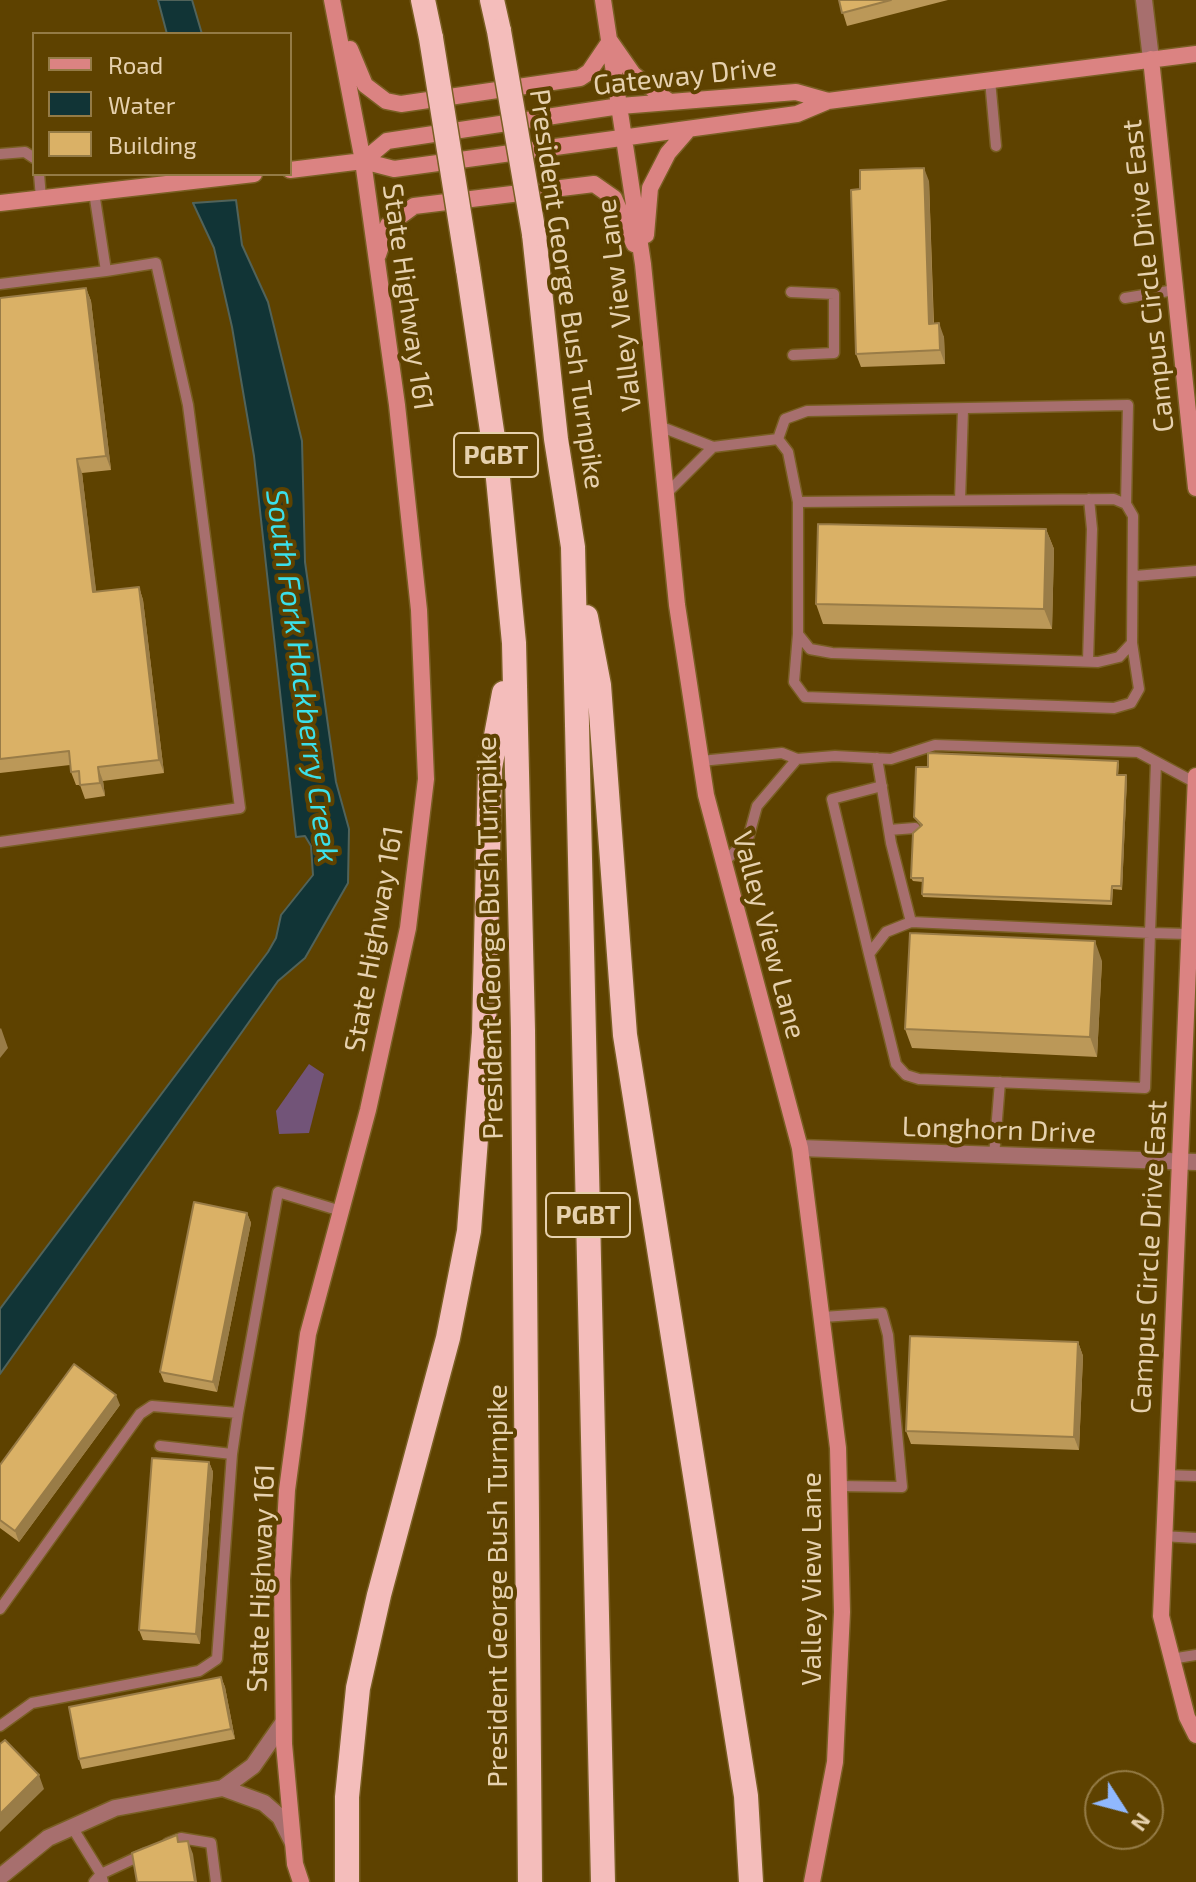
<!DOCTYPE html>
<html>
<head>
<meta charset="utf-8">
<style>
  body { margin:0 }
  #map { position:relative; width:1196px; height:1882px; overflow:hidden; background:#5e4200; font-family:"Exo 2",sans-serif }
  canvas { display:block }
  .legend { position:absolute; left:32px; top:32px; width:260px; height:144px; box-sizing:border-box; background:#5e4200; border:2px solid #947b46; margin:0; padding:10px 14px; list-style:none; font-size:24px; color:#e6d1ae }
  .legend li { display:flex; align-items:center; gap:16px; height:40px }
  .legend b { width:40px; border:2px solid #947b46 }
  .north { position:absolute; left:1084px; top:1770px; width:80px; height:80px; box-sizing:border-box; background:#5e4200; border:2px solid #947b46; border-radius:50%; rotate:126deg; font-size:22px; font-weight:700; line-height:32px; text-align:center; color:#e6d1ae }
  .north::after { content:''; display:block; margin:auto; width:28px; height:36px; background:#90b8fd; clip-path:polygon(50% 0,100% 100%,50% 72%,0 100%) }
</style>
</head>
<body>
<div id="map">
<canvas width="1196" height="1882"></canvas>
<ul class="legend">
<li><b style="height:10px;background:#db8382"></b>Road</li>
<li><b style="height:22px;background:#113436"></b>Water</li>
<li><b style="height:22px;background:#dab166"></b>Building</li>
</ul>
<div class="north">N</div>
</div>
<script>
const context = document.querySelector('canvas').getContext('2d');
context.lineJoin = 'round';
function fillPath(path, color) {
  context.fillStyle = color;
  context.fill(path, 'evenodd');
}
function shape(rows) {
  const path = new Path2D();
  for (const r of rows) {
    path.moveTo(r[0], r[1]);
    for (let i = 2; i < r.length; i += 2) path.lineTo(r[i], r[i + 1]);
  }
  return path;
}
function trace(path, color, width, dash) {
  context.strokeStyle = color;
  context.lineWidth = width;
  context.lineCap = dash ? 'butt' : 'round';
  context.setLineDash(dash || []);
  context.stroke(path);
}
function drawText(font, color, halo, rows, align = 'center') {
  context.font = font + ' "Exo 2",sans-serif';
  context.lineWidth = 8;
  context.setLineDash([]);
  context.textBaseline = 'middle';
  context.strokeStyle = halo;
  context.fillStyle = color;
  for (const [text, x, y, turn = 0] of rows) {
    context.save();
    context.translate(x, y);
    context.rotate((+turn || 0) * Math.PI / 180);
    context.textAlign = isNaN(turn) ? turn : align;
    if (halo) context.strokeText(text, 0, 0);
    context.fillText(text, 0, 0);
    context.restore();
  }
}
const green = shape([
  [309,1064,324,1074,309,1133,279,1134,276,1111]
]);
const water = shape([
  [158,0,192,0,202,34,167,34,158,0],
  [236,200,242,245,268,302,302,441,305,562,336,782,349,829,348,883,305,958,278,981,0,1374,0,1309,268,952,276,938,281,915,313,875,311,846,305,836,296,837,254,456,232,327,214,248,193,203,236,200]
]);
const lane = shape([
  [990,80,996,146],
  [0,154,25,152,34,158],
  [39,174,41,198],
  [0,284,106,271,94,192],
  [791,292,834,294,834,353,793,355],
  [1125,298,1175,290],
  [659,426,713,447,666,494],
  [778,439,785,419,807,411,1128,405,1126,504],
  [713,447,778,439,788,452,798,502,798,634,810,649,832,653,1098,662,1119,657,1132,643,1133,516,1126,504,1114,499,798,502],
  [960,500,963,410],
  [1135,576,1196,571],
  [798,634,794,682,805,697,1114,708,1131,703,1139,689,1132,643],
  [1088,661,1092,529,1089,499],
  [877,758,891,843,911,922],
  [701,761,782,753,797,759,835,756,891,759,935,745,1138,752,1196,783],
  [1156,762,1150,933,1145,1088,919,1079,906,1075,896,1064,869,954,886,932,911,922,1150,933,1189,934],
  [889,830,915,828],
  [0,842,240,808,188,405,156,263,106,271],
  [723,863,748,839,757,806,797,759],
  [869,954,832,799,882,786],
  [994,1156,1000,1082],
  [823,1317,882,1313,888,1335,902,1487,839,1486],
  [238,1413,278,1192,341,1211],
  [160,1446,232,1454],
  [1165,1475,1196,1476],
  [1162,1536,1196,1538],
  [0,1609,140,1414,152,1406,238,1413,232,1454,217,1659,199,1671,32,1703,0,1726],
  [1171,1659,1196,1655],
  [72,1827,101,1874,94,1882],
  [168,1843,181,1838,211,1843,216,1882],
  [103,1882,101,1874,146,1853]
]);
const street = shape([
  [1144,0,1151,59],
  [800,1148,1196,1162],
  [223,1788,264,1803,280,1817,293,1843],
  [0,1877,48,1838,115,1808,223,1788,253,1766,283,1723]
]);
const secondary = shape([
  [603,0,643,264,677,605,706,795,800,1148,838,1448,842,1612,835,1762,812,1882],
  [350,49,365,85,386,101,401,104,580,78,589,72,610,41,633,74,667,100],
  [1151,59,1196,488],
  [363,161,387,141,620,106,796,92,828,101],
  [290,170,363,161,394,169,797,114,828,101,1196,54],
  [0,203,254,174],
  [646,235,650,188,668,153,688,130],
  [378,255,388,225,414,206,594,184,614,198,634,244],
  [1196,776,1161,1616,1187,1717,1196,1735],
  [301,1882,295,1864,284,1744,282,1580,287,1490,308,1334,368,1110,408,928,426,779,419,610,397,405,363,161,332,0]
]);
const highway = shape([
  [423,0,431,38],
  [492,0,499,31],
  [534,234,556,439,573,547,603,1882],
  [468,269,496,458,514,643,523,1031,530,1882],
  [586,617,599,685,625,1035,746,1796,751,1882],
  [347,1882,347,1797,358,1688,379,1595,448,1338,469,1231,484,1033,490,768,504,693]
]);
const highwayBridge = shape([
  [499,31,534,234],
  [431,38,468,269]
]);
const wall = shape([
  [839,0,948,0,847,26],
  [929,181,934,324,944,337,945,364,861,367,856,354,860,189],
  [86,288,91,301,111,470,82,473,96,592,139,587,143,600,164,773,103,781,105,796,85,799,80,785,76,785,71,772,70,765,0,773,0,298],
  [1046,529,1054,549,1052,629,823,624,816,604],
  [1118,761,1119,764,1118,775,1127,778,1122,890,1113,889,1112,905,923,897,922,894,923,882,913,881,911,878,921,826,914,817,928,767],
  [1102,961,1097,1057,912,1048,905,1029],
  [247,1213,251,1223,217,1392,164,1382,160,1372],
  [1078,1342,1083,1356,1079,1450,911,1444,906,1431],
  [120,1405,19,1542,0,1528,0,1465],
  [209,1462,213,1472,200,1644,143,1640,139,1630],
  [221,1677,225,1687,235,1739,82,1769,79,1759]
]);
const shadedWall = shape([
  [924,168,929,181,934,337,929,324],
  [86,288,91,301,111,470,106,456],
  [939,323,944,337,945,364,940,350],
  [77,459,82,473,98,606,93,592],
  [1046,529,1054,549,1052,629,1044,609],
  [139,587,143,600,164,773,159,760],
  [98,767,103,781,105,796,100,783],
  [1126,775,1127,778,1122,890,1121,886],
  [1095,941,1102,961,1097,1057,1090,1037],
  [1,1028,8,1048,0,1058,0,1029],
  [247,1213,251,1223,217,1392,213,1382],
  [1078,1342,1083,1356,1079,1450,1074,1437],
  [116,1395,120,1405,19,1542,15,1531],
  [209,1462,213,1472,200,1644,196,1634],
  [221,1677,225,1687,235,1739,231,1729],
  [39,1775,44,1789,0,1832,0,1814],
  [188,1841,193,1854,197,1882,195,1882]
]);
const building = shape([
  [839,0,891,0,842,13,839,0],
  [924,168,929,324,939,323,940,350,856,354,851,190,860,189,860,170,924,168],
  [86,288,106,456,77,459,93,592,139,587,159,760,98,767,100,783,80,785,79,771,71,772,69,751,0,759,0,298,86,288],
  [818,524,1046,529,1044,609,816,604,818,524],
  [928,753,1118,761,1117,775,1126,775,1121,886,1112,886,1111,901,922,894,923,878,911,878,913,833,922,825,914,817,916,767,928,767,928,753],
  [910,933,1095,941,1090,1037,905,1029,910,933],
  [194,1202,247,1213,213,1382,160,1372,194,1202],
  [910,1336,1078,1342,1074,1437,906,1431,910,1336],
  [74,1364,116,1395,15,1531,0,1520,0,1465,74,1364],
  [152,1458,209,1462,196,1634,139,1630,152,1458],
  [221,1677,231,1729,79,1759,69,1707,221,1677],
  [5,1740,39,1775,0,1814,0,1744,5,1740],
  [177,1835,178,1842,188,1841,195,1882,137,1882,132,1853,177,1835]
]);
const shields = [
  [496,455,84],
  [588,1215,84]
];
const shieldNames = [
  ["PGBT",496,455],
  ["PGBT",588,1215]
];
const streetNames = [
  ["Gateway Drive",685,76,-6],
  ["Campus Circle Drive East",1148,276,-96],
  ["President George Bush Turnpike",567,289,82],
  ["State Highway 161",408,297,82],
  ["Valley View Lane",619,305,-97],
  ["Valley View Lane",769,935,75],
  ["President George Bush Turnpike",490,938,-91],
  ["State Highway 161",374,939,-80],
  ["Longhorn Drive",999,1130,2],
  ["Campus Circle Drive East",1149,1257,-87],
  ["State Highway 161",261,1578,-88],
  ["Valley View Lane",812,1579,-90],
  ["President George Bush Turnpike",498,1586,-90]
];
const waterNames = [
  ["South Fork Hackberry Creek",302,676,82]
];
fillPath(green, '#725478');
fillPath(water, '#113436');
trace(water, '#51635a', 2);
trace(lane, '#795f23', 13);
trace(street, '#795f23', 19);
trace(secondary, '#795f23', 19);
trace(highway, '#795f23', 27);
trace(lane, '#a76f6e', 10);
trace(street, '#a76f6e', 16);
trace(secondary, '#db8382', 16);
trace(highway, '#f4bdbb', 24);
trace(highwayBridge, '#795f23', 27, []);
trace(highwayBridge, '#f4bdbb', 24);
fillPath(wall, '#bb9858');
fillPath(shadedWall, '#997c47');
fillPath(building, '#dab166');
trace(building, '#997c47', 2);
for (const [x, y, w] of shields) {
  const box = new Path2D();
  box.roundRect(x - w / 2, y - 22, w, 44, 6);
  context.fillStyle = '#5e4200';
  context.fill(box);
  trace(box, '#e6d1ae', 2);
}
drawText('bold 26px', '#e6d1ae', null, shieldNames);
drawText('28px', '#e6d1ae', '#5e4200', streetNames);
drawText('italic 30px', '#3be0ea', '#5e4200', waterNames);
</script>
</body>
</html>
